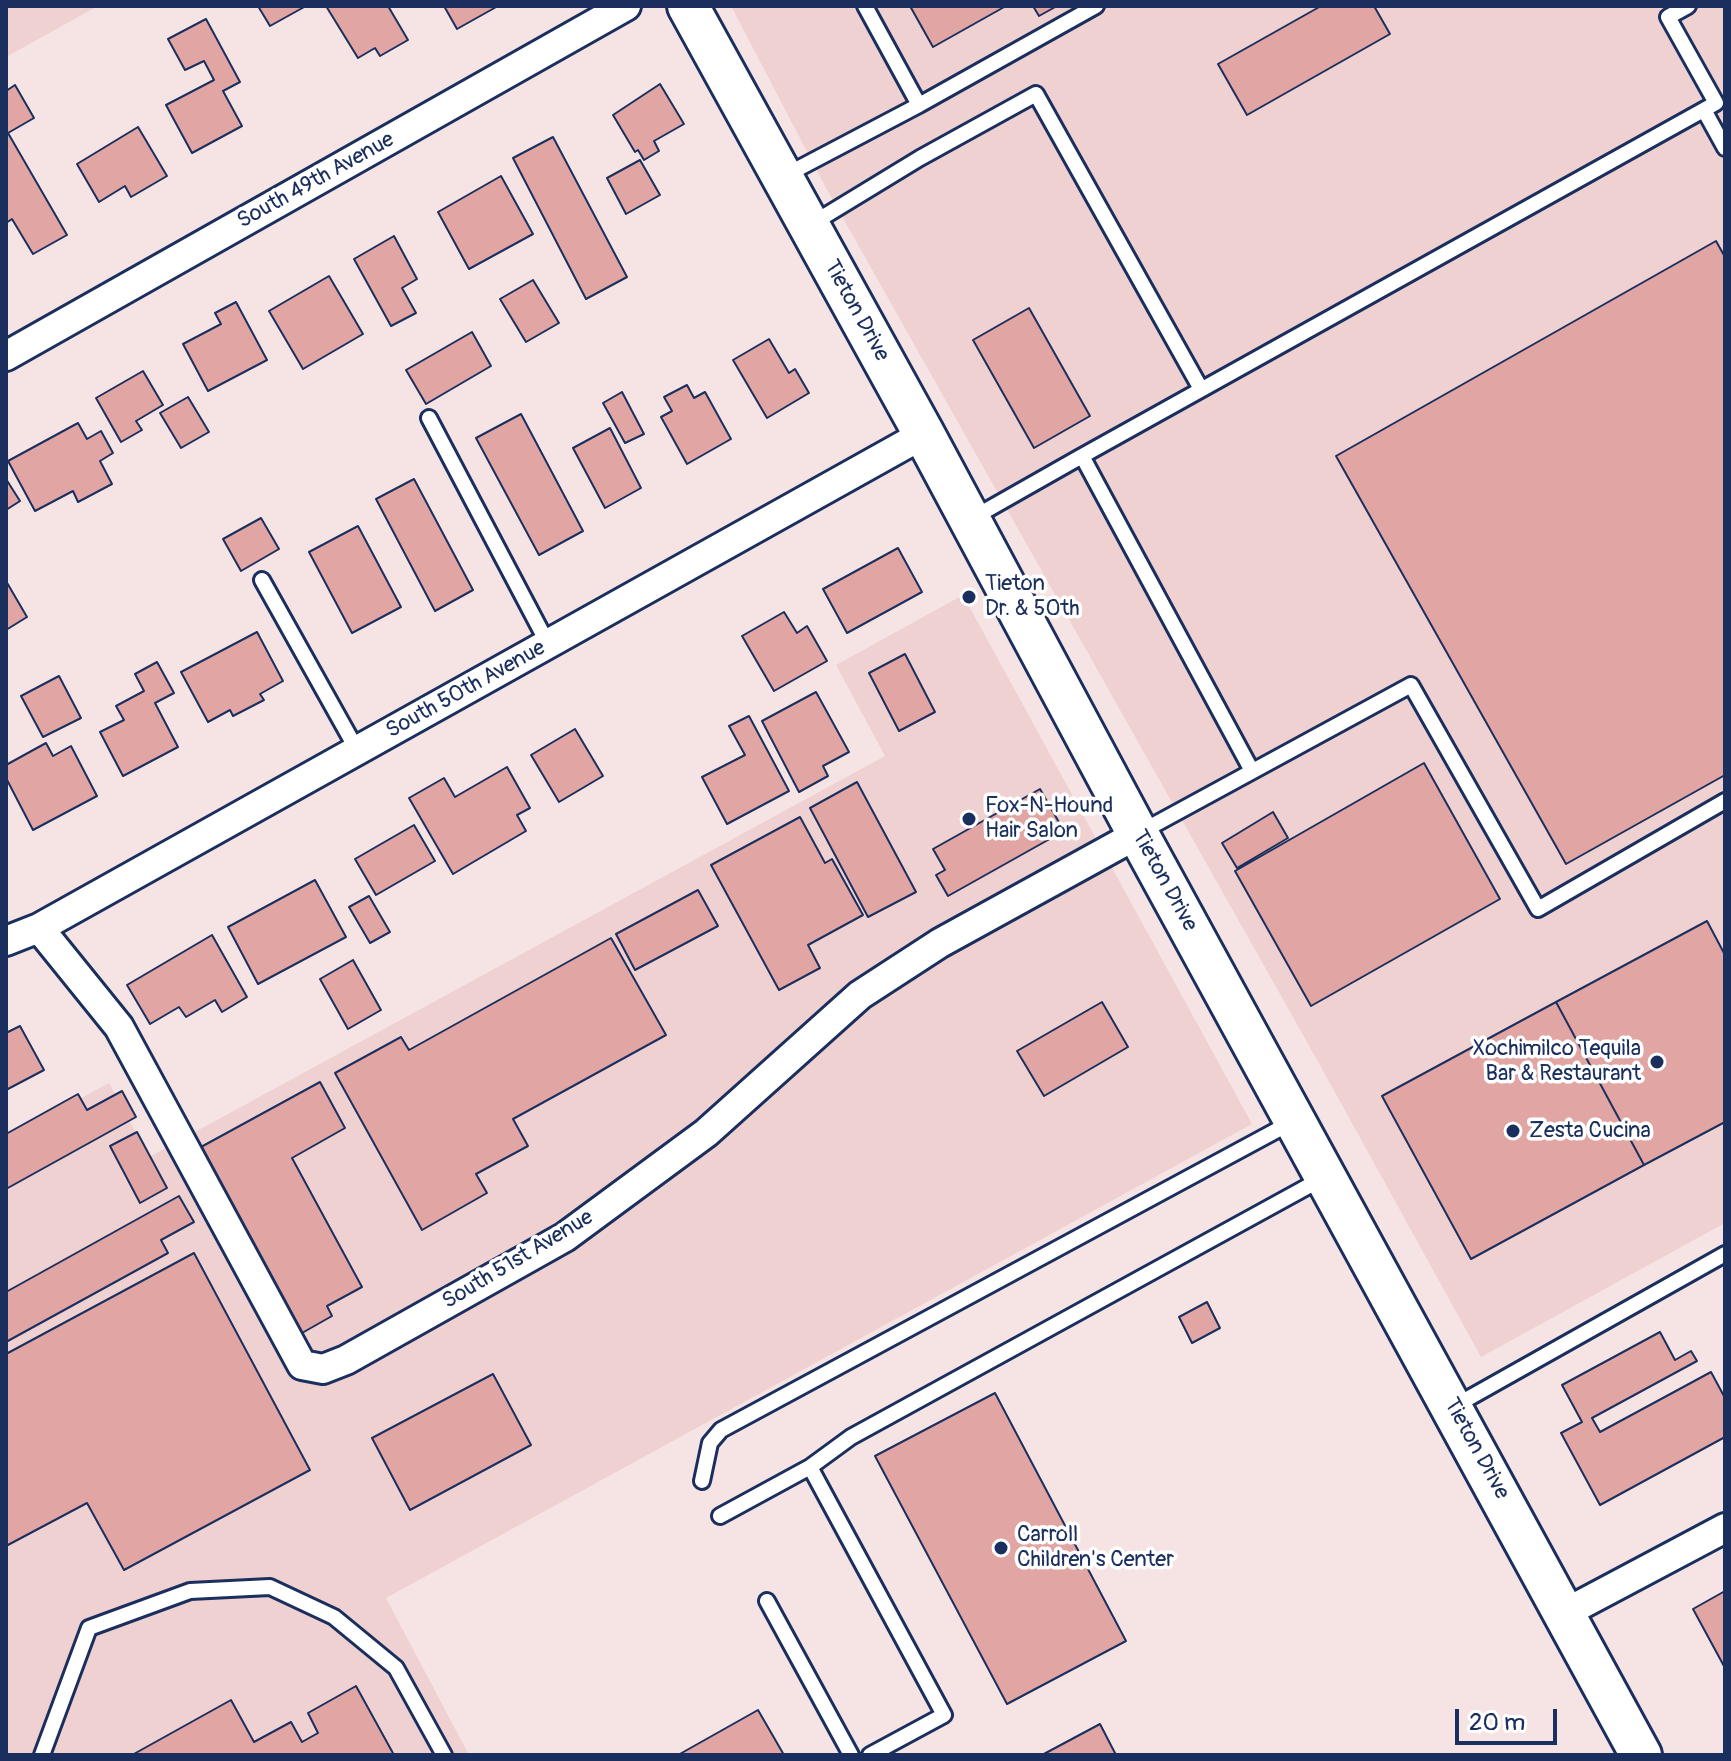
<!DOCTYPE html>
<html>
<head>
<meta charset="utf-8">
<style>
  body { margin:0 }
  #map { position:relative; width:1731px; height:1761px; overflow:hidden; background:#f6e4e4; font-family:Pangolin,sans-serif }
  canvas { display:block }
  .frame { position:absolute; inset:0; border:8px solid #1b2f5e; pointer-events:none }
  .scale { position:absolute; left:1455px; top:1709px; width:102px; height:36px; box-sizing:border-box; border:4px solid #1b2f5e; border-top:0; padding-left:10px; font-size:24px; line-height:28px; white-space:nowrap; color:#1b2f5e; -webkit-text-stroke:6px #fff; paint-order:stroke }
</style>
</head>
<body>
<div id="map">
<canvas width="1731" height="1761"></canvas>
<div class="frame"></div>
<div class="scale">20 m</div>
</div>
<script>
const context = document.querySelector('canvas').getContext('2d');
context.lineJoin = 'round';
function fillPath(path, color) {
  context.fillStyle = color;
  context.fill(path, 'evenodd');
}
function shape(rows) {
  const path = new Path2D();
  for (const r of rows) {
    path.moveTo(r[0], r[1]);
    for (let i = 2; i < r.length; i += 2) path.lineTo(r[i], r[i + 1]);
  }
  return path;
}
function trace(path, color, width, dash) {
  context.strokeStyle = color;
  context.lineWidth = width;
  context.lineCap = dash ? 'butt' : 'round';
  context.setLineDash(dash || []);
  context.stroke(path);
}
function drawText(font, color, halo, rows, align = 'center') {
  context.font = font + ' Pangolin,sans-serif';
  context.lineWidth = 7;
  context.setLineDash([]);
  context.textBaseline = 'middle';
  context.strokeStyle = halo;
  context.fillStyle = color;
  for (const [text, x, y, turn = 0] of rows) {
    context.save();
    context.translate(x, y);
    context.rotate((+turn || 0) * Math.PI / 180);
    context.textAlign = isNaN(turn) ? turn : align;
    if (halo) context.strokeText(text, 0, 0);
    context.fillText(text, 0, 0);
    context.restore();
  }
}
const built = shape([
  [6,6,98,6,6,57],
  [731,6,1725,6,1725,1223,1481,1357,1316,1058,826,188],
  [963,595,1252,1124,386,1598,469,1755,6,1755,6,1139,109,1083,149,1157,885,756,836,665]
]);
const building = shape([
  [258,6,306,6,270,26,258,6],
  [326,6,388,6,408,40,380,56,375,48,358,58,326,6],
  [444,6,498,6,457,29,444,6],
  [910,6,1006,6,933,47,910,6],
  [1033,6,1057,6,1039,16,1033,6],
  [1321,6,1374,6,1390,34,1247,115,1218,64,1321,6],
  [206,19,240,82,223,91,242,126,192,153,166,105,214,80,204,61,185,70,168,39,206,19],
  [660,84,684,124,654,141,659,151,644,160,638,150,635,152,613,115,660,84],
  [15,85,34,118,8,133,67,235,33,254,12,219,6,223,6,91,15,85],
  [138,127,167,176,131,197,125,186,99,202,77,164,138,127],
  [553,137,627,277,586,299,513,158,553,137],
  [640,160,660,195,626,214,607,178,640,160],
  [501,176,533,234,469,269,438,212,501,176],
  [394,236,417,279,402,288,416,313,391,326,354,259,394,236],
  [1716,241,1725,257,1725,775,1566,864,1336,456,1716,241],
  [329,276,363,334,303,369,269,311,329,276],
  [533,280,559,323,526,342,500,299,533,280],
  [236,302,267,360,208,391,183,344,221,324,215,313,236,302],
  [1029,308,1090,416,1034,448,973,340,1029,308],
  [472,332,491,366,426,404,406,370,472,332],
  [769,339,789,373,795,369,809,393,767,418,733,360,769,339],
  [143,371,163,405,136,421,142,430,121,442,96,398,143,371],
  [687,385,694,398,705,392,731,439,687,464,661,417,672,411,664,397,687,385],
  [622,392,644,434,625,443,603,403,622,392],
  [188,397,209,432,181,448,160,413,188,397],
  [521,414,583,531,539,555,476,438,521,414],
  [78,423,87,439,101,431,113,453,100,461,112,484,78,502,73,491,35,511,8,461,78,423],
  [610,428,641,488,605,508,573,448,610,428],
  [6,479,20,501,6,510,6,479],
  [414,479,473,590,435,611,376,499,414,479],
  [261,518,279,549,241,571,223,539,261,518],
  [358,526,401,607,352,633,309,552,358,526],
  [898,548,922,592,847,633,823,589,898,548],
  [6,581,27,617,6,630,6,581],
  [784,612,797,633,807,626,827,661,774,691,742,636,784,612],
  [257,632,283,681,260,694,264,700,233,716,230,710,208,722,181,672,257,632],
  [905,654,935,712,899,731,869,673,905,654],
  [157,662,174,693,155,703,178,747,123,776,100,732,124,720,116,706,144,691,135,674,157,662],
  [59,676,81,718,43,737,21,696,59,676],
  [816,692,849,752,823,766,828,776,799,792,762,721,816,692],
  [749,716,789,791,727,824,702,777,745,755,729,726,749,716],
  [575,729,603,776,559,802,531,755,575,729],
  [46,743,53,756,71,746,97,796,33,830,6,778,6,765,46,743],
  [1424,763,1500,899,1311,1006,1235,871,1424,763],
  [507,767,530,808,517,815,526,831,453,874,409,798,444,778,455,797,507,767],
  [857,782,916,892,868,917,810,808,857,782],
  [1040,789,1064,831,948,896,936,875,945,870,933,849,1040,789],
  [1273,812,1288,838,1237,868,1222,843,1273,812],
  [800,817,825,863,832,859,863,915,808,945,820,968,779,990,711,865,800,817],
  [414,825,435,861,376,895,355,859,414,825],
  [315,880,346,937,258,984,228,927,315,880],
  [698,890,718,926,635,970,616,934,698,890],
  [369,896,390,932,370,943,349,907,369,896],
  [1707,921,1725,955,1725,1122,1644,1165,1556,1002,1707,921],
  [212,935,247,997,222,1012,215,1000,186,1017,179,1007,150,1024,127,985,212,935],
  [611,938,666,1035,513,1119,528,1146,476,1174,487,1193,422,1230,335,1073,401,1037,409,1050,611,938],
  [353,960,381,1010,348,1029,320,979,353,960],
  [1102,1002,1128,1047,1044,1096,1017,1051,1102,1002],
  [1556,1002,1644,1165,1471,1259,1382,1096,1556,1002],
  [20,1026,44,1070,6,1090,6,1033,20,1026],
  [320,1082,345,1128,292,1158,362,1287,327,1306,332,1316,302,1333,201,1147,320,1082],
  [122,1091,136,1117,6,1189,6,1134,78,1094,87,1110,122,1091],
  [137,1132,167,1188,140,1203,110,1146,137,1132],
  [179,1196,194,1222,161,1240,168,1253,6,1342,6,1292,179,1196],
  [194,1253,310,1470,124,1570,87,1503,6,1546,6,1354,194,1253],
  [1207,1302,1220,1328,1192,1343,1179,1317,1207,1302],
  [1660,1332,1675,1360,1691,1351,1697,1361,1592,1418,1600,1432,1711,1372,1725,1398,1725,1437,1600,1505,1561,1433,1582,1422,1562,1385,1660,1332],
  [493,1374,531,1445,410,1510,372,1438,493,1374],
  [995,1393,1126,1641,1007,1704,875,1456,995,1393],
  [1725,1591,1725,1668,1693,1609,1725,1591],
  [356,1686,394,1755,132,1755,231,1700,254,1742,291,1722,302,1742,318,1733,308,1713,356,1686],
  [758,1710,784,1755,678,1755,758,1710],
  [1100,1724,1116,1755,1042,1755,1100,1724]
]);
const service = shape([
  [919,105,1096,6],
  [1704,110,1725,148],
  [786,175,919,105,865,6],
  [810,225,920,158,1036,94,1201,389],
  [429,418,548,644],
  [971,519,1082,456],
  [262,580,357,750],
  [1252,771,1082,456,1716,103,1668,17,1688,6],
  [1139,833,1411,685,1538,909,1725,801],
  [1453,1407,1725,1254],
  [810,1467,851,1437,1325,1177],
  [702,1481,710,1443,721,1430,1292,1122],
  [720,1516,810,1467,944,1715,870,1755],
  [767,1601,851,1755],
  [42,1755,89,1628,190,1591,270,1587,334,1617,396,1668,444,1755]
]);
const minor = shape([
  [6,356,626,6],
  [39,928,119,1027,302,1365,323,1369,346,1360,565,1237,706,1133,860,995,940,943,1138,834],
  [6,941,39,928,924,434],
  [1565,1613,1725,1528]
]);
const secondary = shape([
  [688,6,924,434,1138,834,1641,1755]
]);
const markers = [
  [969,597,8,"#1b2f5e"],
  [969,819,8,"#1b2f5e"],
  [1657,1062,8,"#1b2f5e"],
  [1513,1131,8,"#1b2f5e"],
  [1001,1548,8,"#1b2f5e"]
];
const streetNames = [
  ["South 49th Avenue",316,181,-29],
  ["Tieton Drive",856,311,61],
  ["South 50th Avenue",466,690,-29],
  ["Tieton Drive",1164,881,61],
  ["South 51st Avenue",518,1260,-31],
  ["Tieton Drive",1476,1449,61]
];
const poiNames = [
  ["Tieton",985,584],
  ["Dr. & 50th",985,609],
  ["Fox-N-Hound",985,806],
  ["Hair Salon",985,831],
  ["Xochimilco Tequila",1641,1049,"right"],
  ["Bar & Restaurant",1641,1074,"right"],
  ["Zesta Cucina",1529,1131],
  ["Carroll",1017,1535],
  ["Children's Center",1017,1560]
];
fillPath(built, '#f0d1d1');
fillPath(building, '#e1a6a4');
trace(building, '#1b2f5e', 2);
trace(service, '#1b2f5e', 20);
trace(minor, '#1b2f5e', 34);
trace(secondary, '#1b2f5e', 46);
trace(service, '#fff', 14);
trace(minor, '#fff', 28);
trace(secondary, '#fff', 40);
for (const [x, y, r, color] of markers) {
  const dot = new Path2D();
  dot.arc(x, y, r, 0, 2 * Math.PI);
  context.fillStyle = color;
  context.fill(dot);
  trace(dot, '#fff', 3);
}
drawText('22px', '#1b2f5e', '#fff', streetNames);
drawText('22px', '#1b2f5e', '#fff', poiNames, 'left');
</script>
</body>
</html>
